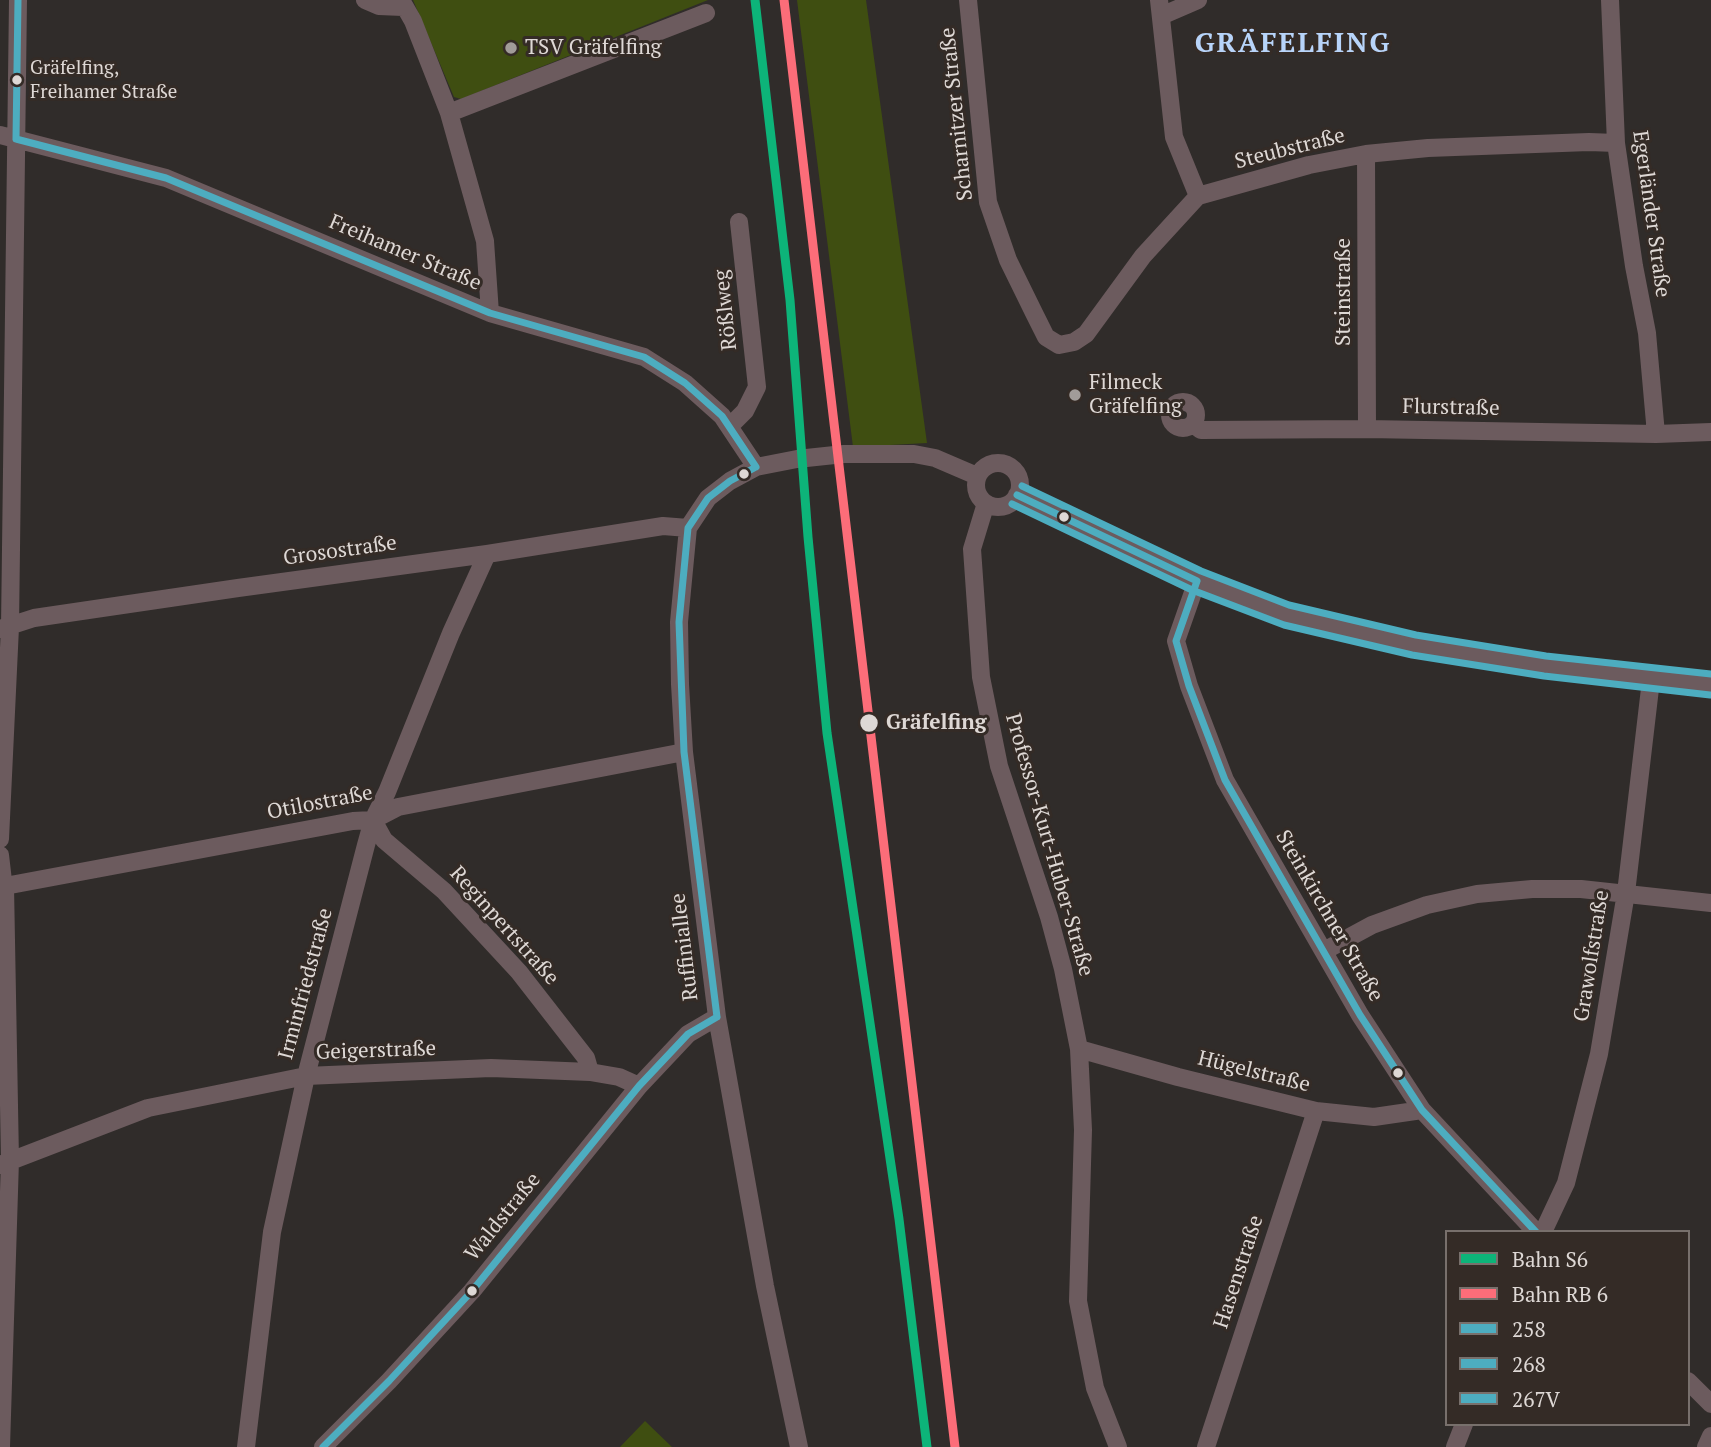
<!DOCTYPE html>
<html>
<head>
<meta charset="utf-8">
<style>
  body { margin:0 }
  #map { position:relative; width:1711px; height:1447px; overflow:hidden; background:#302c2a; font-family:"PT Serif",serif }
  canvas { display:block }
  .legend { position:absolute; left:1445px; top:1230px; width:245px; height:196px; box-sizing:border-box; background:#342b26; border:2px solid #78706c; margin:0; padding:9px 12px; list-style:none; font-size:21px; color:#ded8d5 }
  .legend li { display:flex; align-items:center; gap:14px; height:35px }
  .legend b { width:35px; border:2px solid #78706c }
</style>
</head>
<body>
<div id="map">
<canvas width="1711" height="1447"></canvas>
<ul class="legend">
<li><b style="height:9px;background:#0db479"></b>Bahn S6</li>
<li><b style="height:9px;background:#fc6d79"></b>Bahn RB 6</li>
<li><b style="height:9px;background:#4dadc0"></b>258</li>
<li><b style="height:9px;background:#4dadc0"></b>268</li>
<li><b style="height:9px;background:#4dadc0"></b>267V</li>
</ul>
</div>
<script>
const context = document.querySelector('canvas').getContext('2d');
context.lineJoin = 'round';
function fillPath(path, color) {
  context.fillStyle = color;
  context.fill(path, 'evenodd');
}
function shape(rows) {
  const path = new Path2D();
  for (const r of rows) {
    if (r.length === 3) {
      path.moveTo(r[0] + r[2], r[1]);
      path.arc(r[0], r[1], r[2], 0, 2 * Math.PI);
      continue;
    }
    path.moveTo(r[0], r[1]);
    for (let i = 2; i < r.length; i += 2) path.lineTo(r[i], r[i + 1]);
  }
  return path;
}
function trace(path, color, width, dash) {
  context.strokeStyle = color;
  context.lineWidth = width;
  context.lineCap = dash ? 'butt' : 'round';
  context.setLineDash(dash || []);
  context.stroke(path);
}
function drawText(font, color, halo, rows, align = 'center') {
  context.font = font + ' "PT Serif",serif';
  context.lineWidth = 6;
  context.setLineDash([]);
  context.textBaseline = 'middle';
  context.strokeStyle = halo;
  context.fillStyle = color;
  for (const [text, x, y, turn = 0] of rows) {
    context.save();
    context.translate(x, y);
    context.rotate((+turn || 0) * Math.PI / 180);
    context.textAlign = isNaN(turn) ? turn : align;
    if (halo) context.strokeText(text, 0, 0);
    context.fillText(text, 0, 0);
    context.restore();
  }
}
const green = shape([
  [413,0,708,0,461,99,454,97],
  [797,0,866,0,927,443,853,447],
  [645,1421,672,1447,620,1447]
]);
const minor = shape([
  [365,0,379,6,403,7],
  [401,0,413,21,449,113,485,241,490,313],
  [968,0,988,202,1008,260,1034,313,1046,337,1059,345,1074,342,1086,334,1143,256,1198,196,1309,165,1366,154,1428,148,1589,142,1616,143],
  [1159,0,1174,137,1198,196],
  [1610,0,1616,143,1634,266,1647,333,1656,434],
  [1161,16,1198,0],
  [449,113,706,13],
  [0,135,166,178,490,313,644,357,685,383,722,416,756,467],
  [1366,154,1367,429],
  [1183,415,13],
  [1193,424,1201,430,1367,429,1656,434,1711,432],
  [730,426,745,411,757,387,739,222],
  [998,485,22],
  [1017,495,1197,581,1286,615,1414,645,1545,666,1711,685],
  [986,503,972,549,981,677,999,766,1049,917,1063,969,1079,1049,1083,1130,1078,1301,1095,1388,1118,1447],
  [1197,581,1176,641,1189,686,1225,780,1360,1015,1422,1110,1536,1232],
  [0,629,34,618,238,588,487,554,663,526,688,528],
  [373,820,384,840,444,891,519,972,586,1058,590,1072],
  [0,839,10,627,18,0],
  [0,855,3,881,5,886,10,1160,1,1447],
  [5,886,353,821,373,820,398,807,684,752],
  [1324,951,1372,925,1427,905,1477,894,1532,889,1581,889,1711,903],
  [1079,1049,1178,1077,1316,1111,1374,1117,1422,1110],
  [0,1165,148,1108,306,1076,491,1068,590,1072,619,1077,639,1086],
  [1543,1232,1566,1183,1599,1054,1626,893,1651,680],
  [1688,1381,1711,1404],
  [246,1447,272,1232,306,1076,366,845,373,820,387,792,451,633,487,554],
  [323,1447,389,1381,472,1291,639,1086,688,1034,717,1017],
  [799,1447,765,1286,717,1017,684,752,680,684,679,622,688,528,708,498,730,481,756,467,797,459,844,454,914,454,935,458,977,476],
  [1206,1447,1316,1111],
  [1455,1447,1464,1424],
  [1706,1447,1711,1436]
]);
const bus1 = shape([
  [16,139,166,178,490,313,644,357,685,383,722,416,756,467],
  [16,139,18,0],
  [1017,495,1197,581],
  [1197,581,1176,641,1189,686,1225,780,1360,1015,1422,1110,1536,1232],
  [717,1017,684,752,679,622,688,528,708,498,730,481,756,467],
  [323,1447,389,1381,472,1291,639,1086,688,1034,717,1017]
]);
const bus2 = shape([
  [1012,504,1192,590,1284,625,1412,655,1544,676,1710,695]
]);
const bus3 = shape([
  [1022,486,1201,571,1289,605,1416,635,1546,656,1711,674]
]);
const rail1 = shape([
  [755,0,790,300,808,537,827,733,899,1219,927,1447]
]);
const rail2 = shape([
  [784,0,955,1447]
]);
const markers = [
  [511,48,7,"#a19c99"],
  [17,80,6,"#ded8d5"],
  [1075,395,7,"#a19c99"],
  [744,474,6,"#ded8d5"],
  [1064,517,6,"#ded8d5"],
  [869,723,10,"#ded8d5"],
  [1398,1073,6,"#ded8d5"],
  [472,1291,6,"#ded8d5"]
];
const busNames = [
  ["Gräfelfing,",30,69],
  ["Freihamer Straße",30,93]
];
const poiNames = [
  ["TSV Gräfelfing",525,48],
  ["Filmeck",1089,383],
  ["Gräfelfing",1089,407]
];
const streetNames = [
  ["Scharnitzer Straße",957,114,-96],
  ["Steubstraße",1290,149,-14],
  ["Egerländer Straße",1651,214,82],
  ["Freihamer Straße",405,253,23],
  ["Steinstraße",1344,292,-90],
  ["Rößlweg",726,310,-96],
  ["Flurstraße",1451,408,1],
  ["Grosostraße",340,551,-8],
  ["Otilostraße",320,803,-11],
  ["Professor-Kurt-Huber-Straße",1049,845,74],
  ["Steinkirchner Straße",1329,916,60],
  ["Reginpertstraße",504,926,48],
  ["Ruffiniallee",685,947,-97],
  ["Grawolfstraße",1592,956,-81],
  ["Irminfriedstraße",306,984,-75],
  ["Geigerstraße",376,1051,-2],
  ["Hügelstraße",1254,1072,14],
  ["Waldstraße",503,1217,-51],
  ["Hasenstraße",1239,1272,-72]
];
const stopNames = [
  ["Gräfelfing",886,723]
];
const districtNames = [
  ["GRÄFELFING",1293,44]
];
fillPath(green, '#3f4e11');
trace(minor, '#6c5b5e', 18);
trace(bus1, '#4dadc0', 7);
trace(bus2, '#4dadc0', 7);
trace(bus3, '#4dadc0', 7);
trace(rail1, '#0db479', 9);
trace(rail2, '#fc6d79', 9);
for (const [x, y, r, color] of markers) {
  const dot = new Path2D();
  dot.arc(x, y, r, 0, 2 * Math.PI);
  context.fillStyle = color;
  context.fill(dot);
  trace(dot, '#342b26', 2.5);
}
drawText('19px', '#ded8d5', '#342b26', busNames, 'left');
drawText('21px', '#ded8d5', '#342b26', poiNames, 'left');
drawText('21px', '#ded8d5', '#342b26', streetNames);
drawText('bold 21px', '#ded8d5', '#342b26', stopNames, 'left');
context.letterSpacing = '2px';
drawText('bold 28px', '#b8d4f9', '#342b26', districtNames);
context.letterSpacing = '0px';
</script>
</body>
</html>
